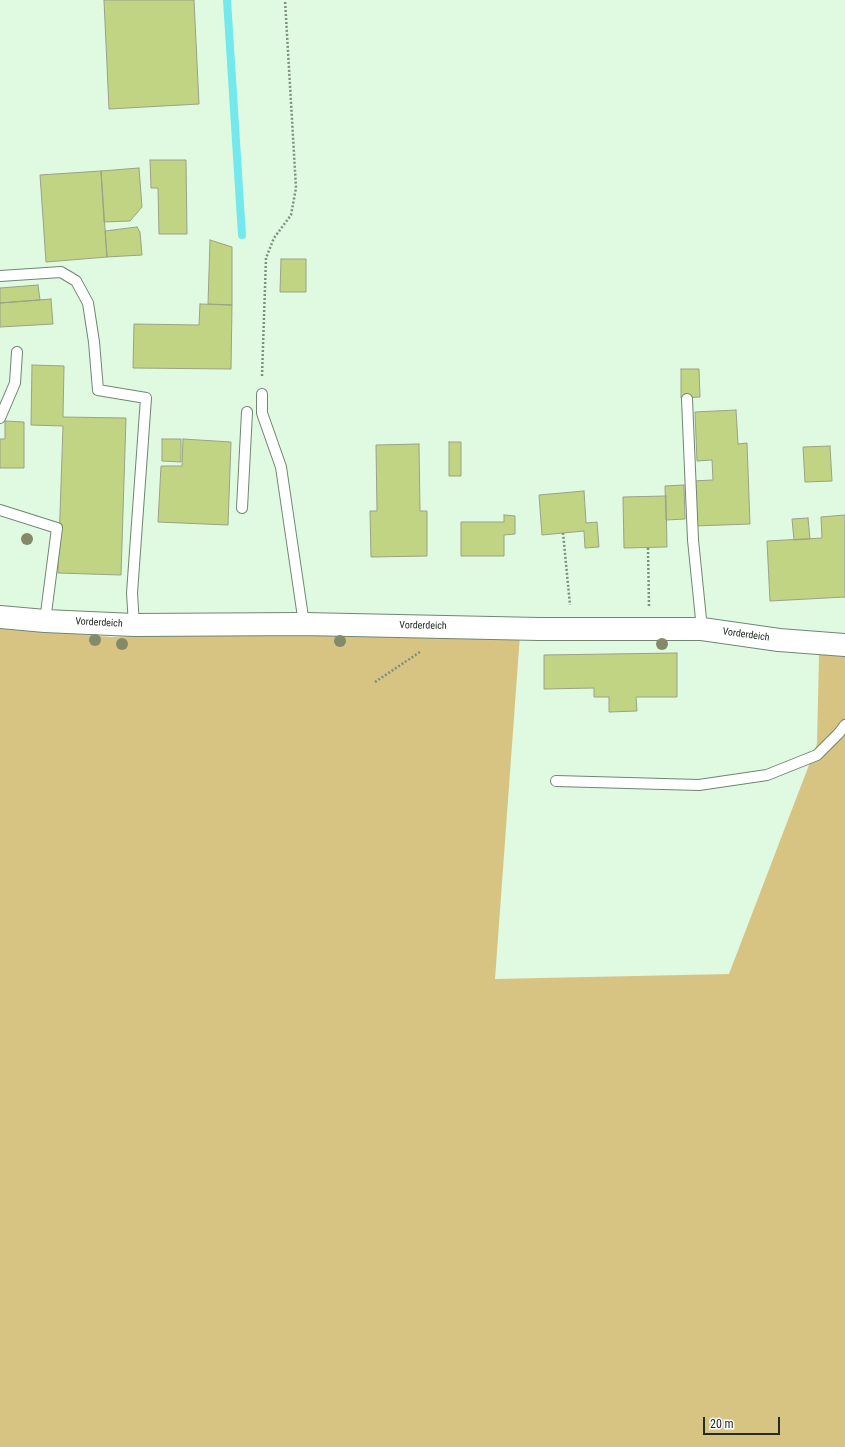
<!DOCTYPE html>
<html>
<head>
<meta charset="utf-8">
<style>
  body { margin:0 }
  #map { position:relative; width:845px; height:1447px; overflow:hidden; background:#e0f9e1; font-family:"Roboto Condensed",sans-serif }
  canvas { display:block }
  .scale { position:absolute; left:703px; top:1417px; width:77px; height:18px; box-sizing:border-box; border:2px solid #222c23; border-top:0; padding-left:5px; font-size:12px; line-height:14px; white-space:nowrap; color:#222c23; -webkit-text-stroke:3px #fefefe; paint-order:stroke }
</style>
</head>
<body>
<div id="map">
<canvas width="845" height="1447"></canvas>
<div class="scale">20 m</div>
</div>
<script>
const context = document.querySelector('canvas').getContext('2d');
context.lineJoin = 'round';
function fillPath(path, color) {
  context.fillStyle = color;
  context.fill(path, 'evenodd');
}
function shape(rows) {
  const path = new Path2D();
  for (const r of rows) {
    path.moveTo(r[0], r[1]);
    for (let i = 2; i < r.length; i += 2) path.lineTo(r[i], r[i + 1]);
  }
  return path;
}
function trace(path, color, width, dash) {
  context.strokeStyle = color;
  context.lineWidth = width;
  context.lineCap = dash ? 'butt' : 'round';
  context.setLineDash(dash || []);
  context.stroke(path);
}
function drawText(font, color, halo, rows, align = 'center') {
  context.font = font + ' "Roboto Condensed",sans-serif';
  context.lineWidth = 3;
  context.setLineDash([]);
  context.textBaseline = 'middle';
  context.strokeStyle = halo;
  context.fillStyle = color;
  for (const [text, x, y, turn = 0] of rows) {
    context.save();
    context.translate(x, y);
    context.rotate((+turn || 0) * Math.PI / 180);
    context.textAlign = isNaN(turn) ? turn : align;
    if (halo) context.strokeText(text, 0, 0);
    context.fillText(text, 0, 0);
    context.restore();
  }
}
const green = shape([
  [521,621,495,979,729,974,817,744,819,655,845,655,845,1447,0,1447,0,627,111,637]
]);
const stream = shape([
  [227,0,242,235]
]);
const building = shape([
  [104,0,194,0,199,104,109,109,104,0],
  [150,160,186,160,187,234,159,234,158,188,151,188,150,160],
  [139,168,142,207,130,221,104,222,101,171,139,168],
  [101,171,107,257,46,262,40,175,101,171],
  [137,227,140,232,142,255,107,257,105,231,137,227],
  [210,240,232,247,232,305,208,304,210,240],
  [281,259,306,259,306,292,280,292,281,259],
  [38,285,40,300,0,303,0,288,38,285],
  [51,299,53,324,0,327,0,303,51,299],
  [200,304,232,305,231,369,133,368,134,324,199,325,200,304],
  [32,365,64,366,63,417,126,418,121,575,58,573,63,426,31,425,32,365],
  [681,369,699,369,700,397,681,398,681,369],
  [736,410,738,444,747,443,750,524,694,526,692,481,713,480,712,460,697,461,695,412,736,410],
  [5,421,24,422,24,468,0,468,0,439,5,439,5,421],
  [162,439,181,439,181,462,162,461,162,439],
  [183,439,231,442,228,525,158,522,161,466,182,466,183,439],
  [449,442,461,442,461,476,449,476,449,442],
  [419,444,420,511,427,511,427,556,371,557,370,511,377,511,376,445,419,444],
  [830,446,832,481,805,482,803,447,830,446],
  [684,485,685,519,666,520,665,486,684,485],
  [584,491,586,523,597,522,599,547,585,548,584,531,542,535,539,495,584,491],
  [666,496,667,547,624,548,623,497,666,496],
  [504,515,515,516,515,534,504,535,504,556,461,556,461,522,504,522,504,515],
  [845,515,845,597,770,601,767,541,822,538,821,517,845,515],
  [808,518,810,539,794,540,792,519,808,518],
  [677,653,677,697,636,697,637,711,609,712,609,697,594,697,594,688,544,689,544,655,677,653]
]);
const path = shape([
  [262,376,266,258,274,238,291,215,296,188,285,0],
  [563,533,570,605],
  [648,548,649,606],
  [375,682,420,652]
]);
const lane = shape([
  [0,276,61,272,76,281,88,303,94,342,98,390,146,398,132,593,134,625],
  [262,394,262,413,281,467,304,624],
  [687,399,693,540,702,629],
  [0,418,15,383,17,352],
  [242,508,247,412],
  [0,510,57,528,45,621],
  [556,781,699,785,767,775,817,755,839,733,845,725]
]);
const secondary = shape([
  [0,617,45,621,134,625,304,624,539,629,702,629,779,640,845,645]
]);
const trees = [
  [27,539],
  [95,640],
  [340,641],
  [122,644],
  [662,644]
];
const streetNames = [
  ["Vorderdeich",99,623,3],
  ["Vorderdeich",423,626,1],
  ["Vorderdeich",746,635,8]
];
fillPath(green, '#d7c483');
trace(stream, '#74e9ed', 8);
fillPath(building, '#c1d484');
trace(building, '#9aa285', 1);
trace(lane, '#708671', 12);
trace(secondary, '#708671', 24);
trace(path, '#7e8f7f', 2.5, [2, 2]);
trace(lane, '#fff', 10);
trace(secondary, '#fff', 22);
context.fillStyle = '#84896a';
for (const [x, y] of trees) {
  context.beginPath();
  context.arc(x, y, 6, 0, 2 * Math.PI);
  context.fill();
}
drawText('10px', '#222c23', '#fefefe', streetNames);
</script>
</body>
</html>
